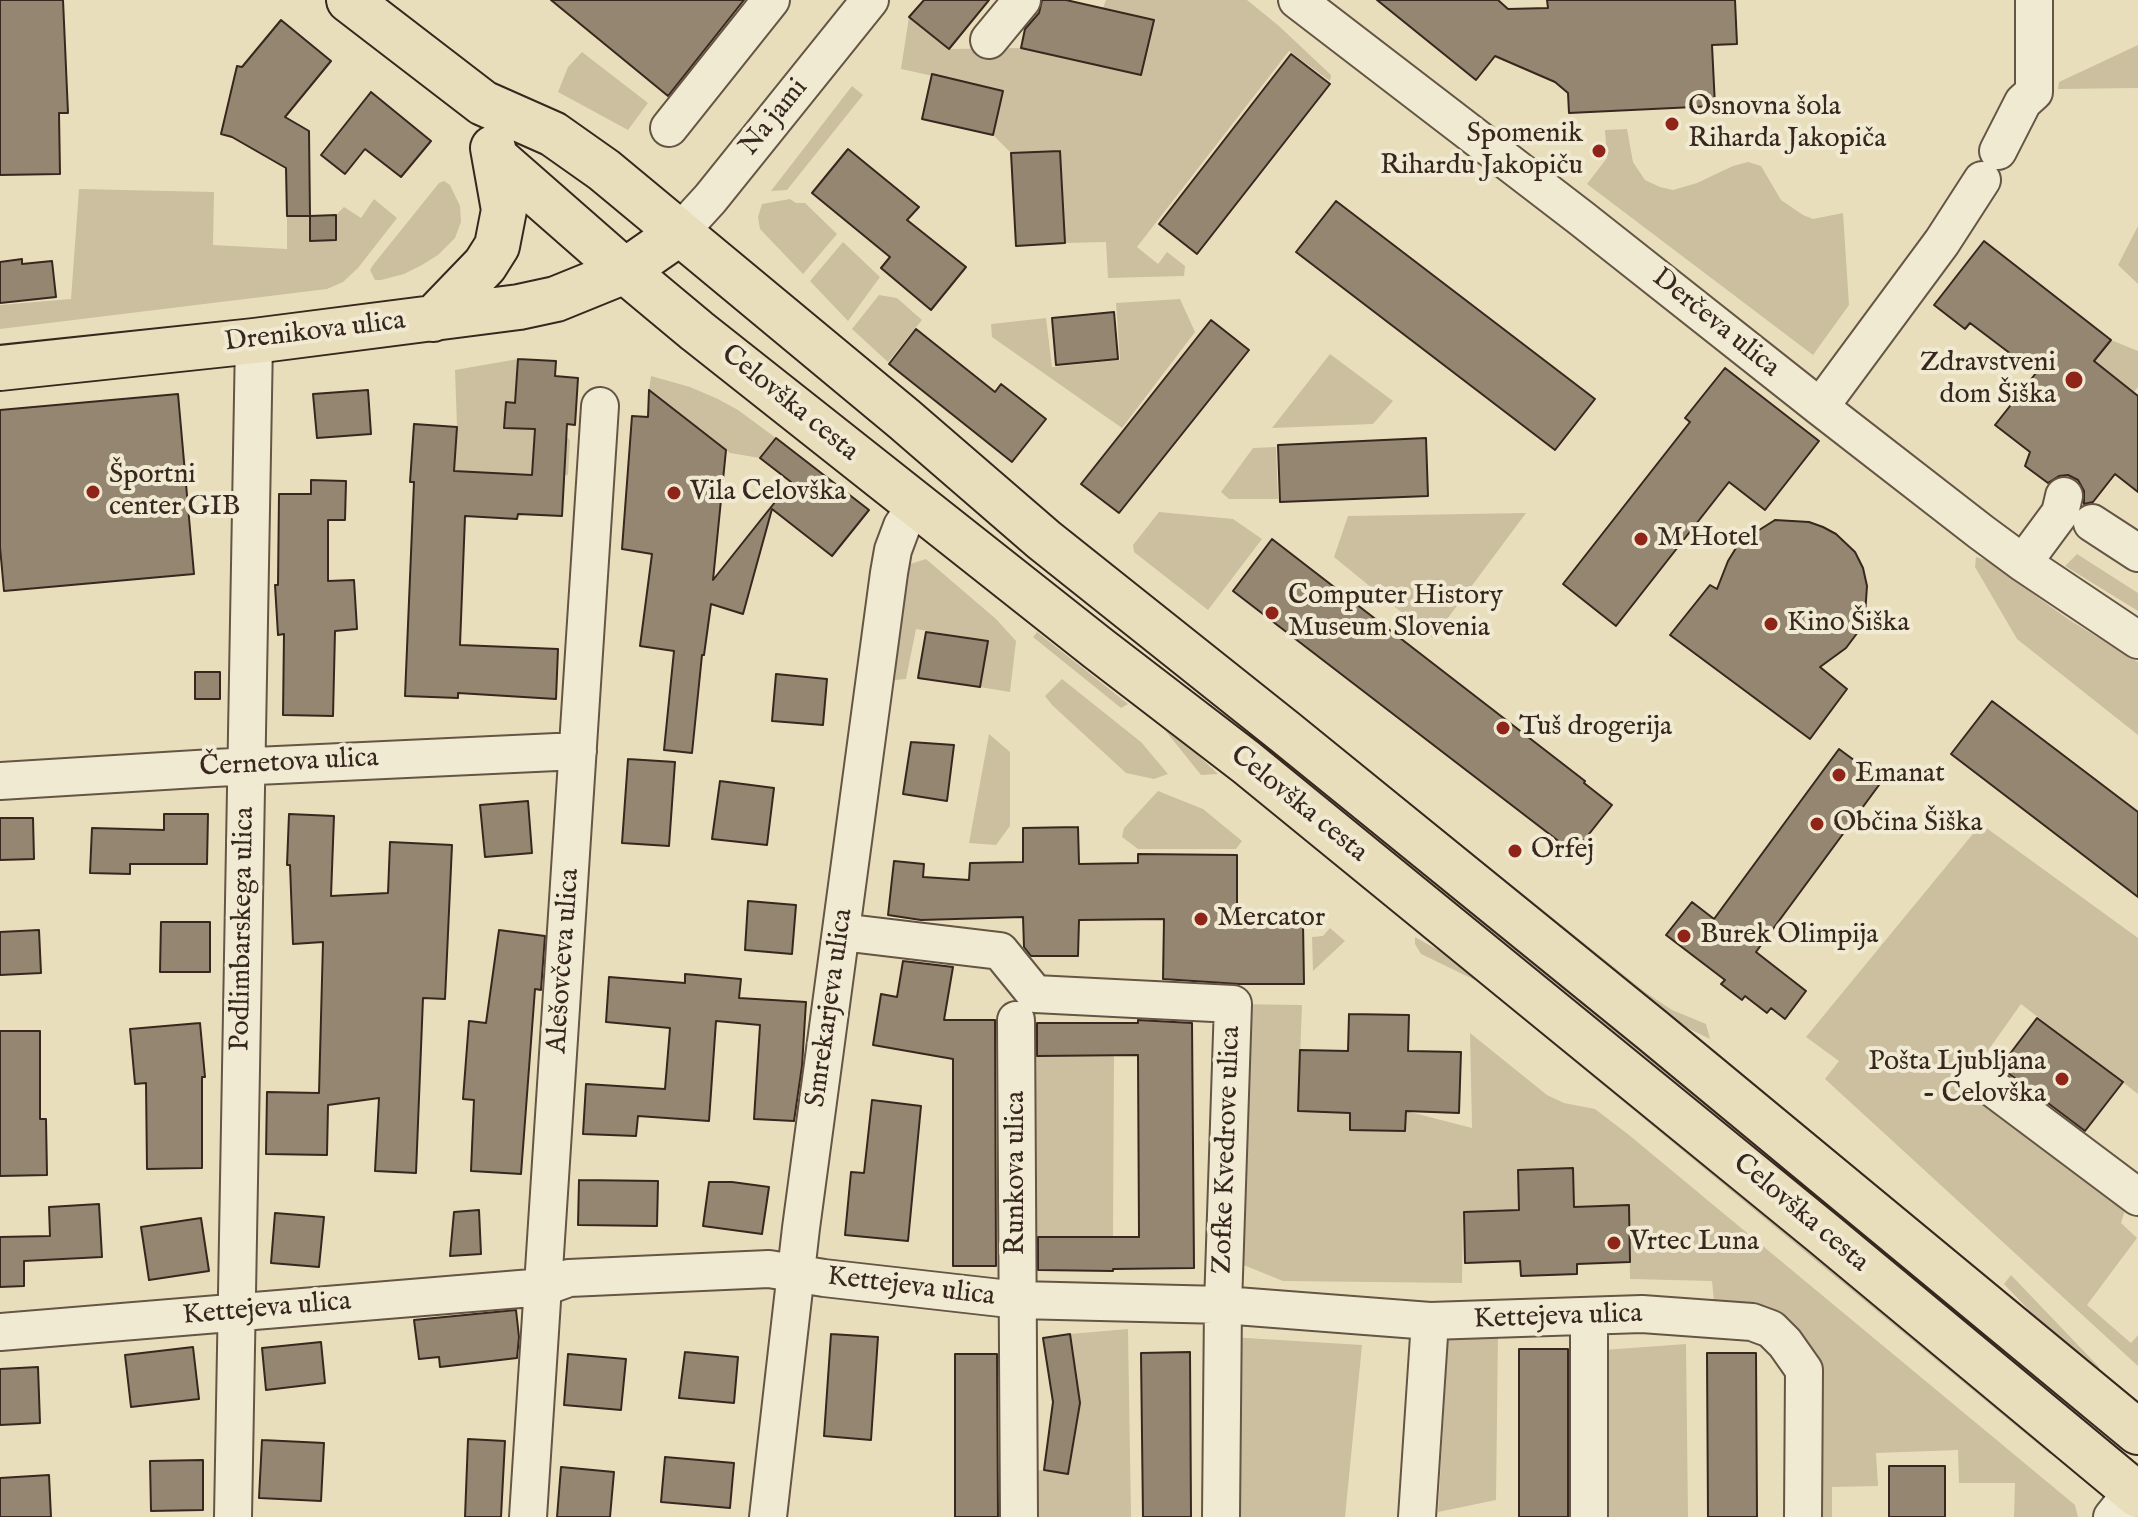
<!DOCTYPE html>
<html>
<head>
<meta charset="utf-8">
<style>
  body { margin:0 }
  canvas { display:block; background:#e9debb }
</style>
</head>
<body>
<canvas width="2138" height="1517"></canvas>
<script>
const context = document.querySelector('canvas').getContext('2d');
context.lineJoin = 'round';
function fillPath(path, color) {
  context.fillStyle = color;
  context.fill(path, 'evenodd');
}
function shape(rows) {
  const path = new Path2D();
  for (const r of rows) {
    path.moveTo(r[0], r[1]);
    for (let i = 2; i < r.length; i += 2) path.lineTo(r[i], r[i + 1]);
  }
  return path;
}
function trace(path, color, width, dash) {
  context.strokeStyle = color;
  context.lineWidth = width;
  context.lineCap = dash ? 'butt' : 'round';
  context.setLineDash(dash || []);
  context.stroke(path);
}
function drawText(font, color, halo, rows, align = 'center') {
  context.font = font + ' "IM FELL English",serif';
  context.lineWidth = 8;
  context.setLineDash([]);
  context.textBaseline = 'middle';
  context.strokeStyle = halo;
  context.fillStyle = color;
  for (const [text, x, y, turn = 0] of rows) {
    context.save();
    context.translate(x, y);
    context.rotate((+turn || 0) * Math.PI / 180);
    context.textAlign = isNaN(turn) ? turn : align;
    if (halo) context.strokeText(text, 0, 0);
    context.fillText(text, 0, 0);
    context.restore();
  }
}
const green = shape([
  [1106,0,1247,0,1279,26,1331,75,1330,81,1289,51,1137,247,1158,264,1167,252,1185,266,1184,276,1108,278,1106,242,1065,243,1060,151,1011,153,993,135,1003,91,901,69,909,17,949,49,1021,48,1141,75,1154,20,1103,8],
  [2138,45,2138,88,2058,89,2059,82],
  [582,52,648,103,628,130,558,92,568,67],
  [852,86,863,95,787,190,771,191],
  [1627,129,1633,162,1645,180,1660,187,1673,190,1697,183,1733,166,1748,162,1761,166,1781,200,1803,215,1813,219,1843,213,1849,305,1813,355,1587,184,1607,158,1605,130],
  [444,181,450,185,460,206,461,222,455,238,438,255,422,265,404,274,381,280,375,280,370,270,373,265,439,183],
  [79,189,214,192,213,245,287,249,287,216,310,216,310,240,336,240,336,215,344,207,361,218,374,199,397,218,358,268,343,282,327,289,0,329,0,305,71,299],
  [790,199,796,203,805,203,837,234,803,274,760,229,758,217,762,204],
  [2138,226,2138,284,2118,265],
  [843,242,880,277,848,321,810,281],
  [879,295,897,298,922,320,888,362,852,329],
  [1180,299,1195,332,1122,428,992,337,991,324,1046,318,1052,367,1120,360,1116,303],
  [2111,340,2138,351,2138,387,2134,392,2094,361],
  [1330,354,1393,401,1373,424,1272,428],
  [518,359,515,403,506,403,504,427,535,429,536,433,566,435,570,441,568,475,493,473,453,484,457,427,455,370],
  [651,376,690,387,718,399,738,410,776,438,760,458,730,453,649,390],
  [1276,447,1278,499,1229,499,1221,492,1253,448],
  [1159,512,1233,519,1262,539,1208,610,1134,552,1133,545],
  [1526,513,1433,638,1334,557,1348,516],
  [1050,518,1074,533,1645,992,1672,1010,1706,1024,1710,1039,1667,1018],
  [2077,554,2138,593,2138,611,2065,566],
  [1976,557,1986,560,2068,619,2138,662,2138,735,2017,639,1975,567],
  [926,559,996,619,1016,641,1010,692,980,687,988,641,916,629,906,679,895,680,904,566],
  [1037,632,1103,684,1128,704,1121,708,1033,637],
  [1156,668,1252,733,2089,1411,2077,1423],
  [1062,679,1141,742,1168,774,1154,779,1126,773,1052,705,1045,696],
  [1144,704,1218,774,1201,775],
  [989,734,1010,752,1010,826,996,845,969,843],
  [1158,791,1203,809,1242,841,1236,849,1138,849,1122,837,1124,828],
  [1981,824,2138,938,2138,1094,2021,1004,1967,1080,2127,1204,2121,1223,2137,1238,2087,1305,2131,1343,2138,1335,2138,1366,1825,1079,1839,1061,1806,1037],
  [1330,928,1345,941,1313,971,1312,937,1323,936],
  [1415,937,1479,973,2057,1447,2050,1454,1477,981,1421,954,1415,944],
  [1233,1004,1302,1005,1298,1111,1350,1113,1350,1129,1405,1131,1406,1111,1472,1128,1470,1033,1547,1095,1564,1103,1595,1109,1629,1135,2075,1505,2078,1517,2014,1517,2015,1483,1959,1483,1958,1450,1876,1453,1878,1486,1832,1487,1832,1517,1814,1517,1814,1364,1714,1302,1712,1281,1630,1279,1629,1206,1574,1207,1573,1168,1518,1170,1519,1210,1463,1213,1462,1283,1283,1281,1241,1264],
  [1114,1055,1113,1237,1036,1237,1034,1056],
  [2011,1275,2099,1367,2094,1374,2062,1345,2004,1284],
  [1128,1329,1131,1517,1026,1517,1026,1471,1044,1470,1069,1473,1080,1403,1070,1334],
  [1498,1334,1496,1500,1438,1512,1448,1340],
  [1230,1337,1362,1345,1345,1517,1230,1517],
  [1686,1344,1688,1517,1589,1517,1590,1351]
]);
const building = shape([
  [0,0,63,0,68,113,59,113,60,174,0,175,0,0],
  [551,0,744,0,668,96,551,0],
  [924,0,989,0,949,49,909,17,924,0],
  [1042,0,1066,0,1154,20,1141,75,1021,48,1025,29,1039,13,1042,0],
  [1377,0,1498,0,1508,9,1548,8,1547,0,1735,0,1737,44,1712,45,1715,106,1569,113,1568,93,1555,82,1495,56,1476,80,1377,0],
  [281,20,331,61,285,117,309,131,310,216,287,216,286,168,232,137,221,134,237,66,242,67,281,20],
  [1291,54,1330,84,1197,254,1159,224,1291,54],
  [932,74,1003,91,993,135,922,119,932,74],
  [371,92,431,141,401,177,365,149,345,174,321,155,371,92],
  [848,149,919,207,907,220,966,267,931,310,881,268,890,257,812,193,848,149],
  [1060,151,1065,243,1016,246,1011,153,1060,151],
  [1336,201,1595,399,1555,450,1296,252,1336,201],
  [336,215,336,240,310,241,310,216,336,215],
  [1984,241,2111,340,2094,361,2138,396,2138,492,2115,474,2093,502,2084,504,2084,491,2078,480,2068,475,2059,476,2048,483,2025,466,2030,452,1995,425,2036,373,1970,323,1965,329,1934,305,1984,241],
  [22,259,22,264,52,261,56,297,0,303,0,262,22,259],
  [1114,312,1118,359,1056,365,1052,318,1114,312],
  [1211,320,1249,350,1119,513,1081,484,1211,320],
  [916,329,995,392,1001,384,1046,419,1012,462,889,364,916,329],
  [518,359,556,361,555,376,578,378,575,425,567,424,562,516,518,514,517,519,465,516,460,645,558,649,556,699,458,693,458,698,405,696,414,482,410,482,414,424,457,427,454,471,532,475,535,429,504,428,506,402,515,403,518,359],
  [1725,368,1819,441,1765,510,1729,482,1616,626,1563,584,1690,422,1685,418,1725,368],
  [368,390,371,434,317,438,313,394,368,390],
  [649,390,726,450,713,580,791,482,760,458,776,438,869,510,832,556,772,509,743,614,711,604,704,655,702,655,692,753,664,750,674,651,640,646,652,554,622,549,632,416,648,417,649,390],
  [178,394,194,574,4,591,0,547,0,410,178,394],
  [1426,438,1428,496,1280,502,1278,445,1426,438],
  [311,480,346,481,345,520,328,520,328,581,354,580,357,629,335,631,333,716,283,715,284,634,278,635,275,585,278,585,279,494,311,494,311,480],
  [1775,520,1809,522,1823,527,1836,534,1855,552,1863,568,1867,586,1865,615,1858,632,1846,648,1820,667,1847,689,1810,739,1670,635,1710,585,1717,589,1728,561,1736,548,1748,537,1775,520],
  [1272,539,1585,781,1584,783,1612,805,1574,853,1233,591,1272,539],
  [926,632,988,641,980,687,918,678,926,632],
  [195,672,220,672,220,699,195,699,195,672],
  [776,674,827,679,823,725,772,721,776,674],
  [1992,701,2138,812,2138,897,1951,754,1992,701],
  [911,742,954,745,947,801,903,794,911,742],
  [1839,749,1882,781,1756,952,1806,991,1785,1019,1771,1008,1767,1013,1745,996,1742,1000,1721,984,1725,980,1666,935,1692,902,1714,919,1839,749],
  [628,759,675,762,669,846,622,843,628,759],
  [720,781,774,788,767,845,712,839,720,781],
  [528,801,532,853,485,857,480,805,528,801],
  [164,814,208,814,207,864,130,864,130,874,90,873,92,828,164,830,164,814],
  [289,814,334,816,331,896,388,893,390,842,452,845,445,999,423,998,416,1173,375,1171,379,1098,328,1105,327,1155,266,1154,267,1092,319,1093,323,942,293,944,290,865,287,865,289,814],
  [0,818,33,818,34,859,0,860,0,818],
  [1078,827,1079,864,1138,863,1138,854,1237,855,1237,922,1303,922,1304,984,1239,984,1163,979,1164,919,1079,920,1078,956,1031,956,1024,947,1023,917,921,920,888,915,894,861,924,864,923,877,969,880,970,863,1023,862,1023,828,1078,827],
  [748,901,796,905,792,954,745,950,748,901],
  [161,922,210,922,210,972,160,972,161,922],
  [39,930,41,973,0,975,0,932,39,930],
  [499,930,545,936,541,990,535,989,521,1174,471,1171,474,1100,463,1099,469,1021,486,1023,499,930],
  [903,961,953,967,944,1020,995,1020,996,1266,953,1266,953,1059,873,1045,881,994,897,997,903,961],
  [685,974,741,979,739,998,806,1002,802,1066,794,1121,754,1119,760,1025,716,1021,709,1121,638,1116,636,1136,583,1134,586,1084,665,1089,670,1028,606,1022,609,977,685,983,685,974],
  [1349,1014,1409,1015,1408,1051,1461,1052,1459,1113,1406,1111,1405,1131,1350,1130,1350,1113,1298,1111,1300,1050,1348,1051,1349,1014],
  [2037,1018,2123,1082,2085,1131,2000,1067,2037,1018],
  [1138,1020,1192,1023,1194,1268,1113,1269,1113,1271,1038,1270,1038,1237,1139,1237,1138,1055,1037,1056,1037,1023,1138,1023,1138,1020],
  [200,1023,205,1077,202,1077,202,1168,147,1169,146,1083,135,1084,130,1029,200,1023],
  [0,1031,40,1031,40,1119,46,1119,47,1175,0,1176,0,1031],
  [872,1100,921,1106,908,1241,845,1235,851,1172,864,1173,872,1100],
  [1573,1168,1574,1207,1629,1205,1630,1262,1577,1264,1577,1274,1521,1276,1520,1261,1465,1263,1464,1212,1519,1210,1518,1170,1573,1168],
  [579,1180,658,1181,657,1226,578,1225,579,1180],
  [709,1182,732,1182,769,1187,762,1234,703,1226,709,1182],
  [99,1204,102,1257,24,1261,24,1286,0,1287,0,1237,50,1236,49,1207,99,1204],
  [479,1210,481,1254,450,1256,454,1212,479,1210],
  [275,1213,324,1217,319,1267,271,1263,275,1213],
  [201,1218,209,1271,149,1280,141,1227,201,1218],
  [516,1310,519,1337,517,1358,440,1367,439,1357,419,1359,414,1320,516,1310],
  [831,1334,878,1337,871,1440,824,1436,831,1334],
  [1070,1334,1080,1403,1068,1474,1044,1470,1053,1402,1043,1338,1070,1334],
  [321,1342,325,1383,266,1390,262,1348,321,1342],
  [193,1347,199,1399,131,1407,125,1355,193,1347],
  [1519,1349,1568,1349,1568,1517,1519,1517,1519,1349],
  [685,1352,738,1357,734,1403,679,1398,685,1352],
  [1190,1352,1191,1517,1143,1517,1141,1353,1190,1352],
  [1707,1353,1756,1353,1757,1517,1708,1517,1707,1353],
  [568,1354,626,1359,621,1410,564,1405,568,1354],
  [955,1354,997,1354,998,1517,955,1517,955,1354],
  [38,1367,40,1423,0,1425,0,1369,38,1367],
  [468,1439,505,1441,501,1517,465,1517,468,1439],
  [262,1440,324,1443,321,1501,259,1498,262,1440],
  [665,1457,734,1463,730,1508,661,1502,665,1457],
  [203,1460,203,1510,151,1511,150,1461,203,1460],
  [1889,1466,1945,1466,1945,1517,1889,1517,1889,1466],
  [561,1467,614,1472,610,1517,557,1517,561,1467],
  [49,1475,51,1517,0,1517,0,1478,49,1475]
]);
const minor = shape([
  [1297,0,1581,218,1820,407,1981,532,2023,563,2138,640],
  [989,40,1022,0],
  [669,128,771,0],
  [1998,151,2023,102,2034,92,2034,0],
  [678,234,710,199,870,0],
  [1820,407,1942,242,1982,180],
  [2092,523,2138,553],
  [2023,563,2060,513,2064,496],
  [0,781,213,768,578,751],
  [841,932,1000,951,1035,994,1233,1004,1223,1305,1221,1517],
  [1016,1020,1019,1517],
  [1978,1077,2138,1197],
  [0,1332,544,1287,569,1278,769,1269,824,1278,1018,1300,1223,1305,1430,1321,1642,1314,1752,1322,1771,1329,1785,1343,1804,1370,1803,1517],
  [233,1517,254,341],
  [528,1517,600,406],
  [768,1517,801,1228,889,573,893,550,902,526,916,505],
  [1417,1517,1430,1321],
  [1589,1517,1589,1316],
  [2112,1517,2133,1491]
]);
const major = shape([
  [349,0,483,103,553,134,604,170,904,419,1044,540,1285,732,1652,1030,2138,1432],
  [495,157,625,271,697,331,1099,649,1246,762,1824,1234,2138,1495],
  [433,319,485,265,497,246,504,210,493,148],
  [0,368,254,341,519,307,556,299,625,271,678,234]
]);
const markers = [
  [1672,124,8,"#8f2418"],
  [1599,151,8,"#8f2418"],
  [2074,380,10,"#8f2418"],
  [93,492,8,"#8f2418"],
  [674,493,8,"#8f2418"],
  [1641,539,8,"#8f2418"],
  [1272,613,8,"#8f2418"],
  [1771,624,8,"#8f2418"],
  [1503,728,8,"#8f2418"],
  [1839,775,8,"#8f2418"],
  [1817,824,8,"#8f2418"],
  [1515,851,8,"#8f2418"],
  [1201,919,8,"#8f2418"],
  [1684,936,8,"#8f2418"],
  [2062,1079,8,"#8f2418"],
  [1614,1243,8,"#8f2418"]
];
const poiNames = [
  ["Osnovna šola",1688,108],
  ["Riharda Jakopiča",1688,140],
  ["Spomenik",1583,135,"right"],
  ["Rihardu Jakopiču",1583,167,"right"],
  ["Zdravstveni",2056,364,"right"],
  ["dom Šiška",2056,396,"right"],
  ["Športni",109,476],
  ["center GIB",109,508],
  ["Vila Celovška",690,493],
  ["M Hotel",1657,539],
  ["Computer History",1288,597],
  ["Museum Slovenia",1288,629],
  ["Kino Šiška",1787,624],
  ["Tuš drogerija",1519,728],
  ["Emanat",1855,775],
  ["Občina Šiška",1833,824],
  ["Orfej",1531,851],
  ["Mercator",1217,919],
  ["Burek Olimpija",1700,936],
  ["Pošta Ljubljana",2046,1063,"right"],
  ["- Celovška",2046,1095,"right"],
  ["Vrtec Luna",1630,1243]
];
const streetNames = [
  ["Na jami",775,118,-51],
  ["Derčeva ulica",1715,324,39],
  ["Drenikova ulica",315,333,-7],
  ["Celovška cesta",789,404,39],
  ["Černetova ulica",289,764,-3],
  ["Celovška cesta",1298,805,39],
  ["Podlimbarskega ulica",244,929,-89],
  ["Alešovčeva ulica",565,961,-86],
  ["Smrekarjeva ulica",831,1008,-82],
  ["Zofke Kvedrove ulica",1228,1150,-88],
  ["Runkova ulica",1017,1173,-90],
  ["Celovška cesta",1800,1214,40],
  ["Kettejeva ulica",911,1288,7],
  ["Kettejeva ulica",267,1310,-5],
  ["Kettejeva ulica",1558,1318,-2]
];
fillPath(green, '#cbbfa0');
fillPath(building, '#948670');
trace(building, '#38271e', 2);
trace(minor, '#645545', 40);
trace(major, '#38271e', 48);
trace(minor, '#f1ead3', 36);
trace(major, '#e9debb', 44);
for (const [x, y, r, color] of markers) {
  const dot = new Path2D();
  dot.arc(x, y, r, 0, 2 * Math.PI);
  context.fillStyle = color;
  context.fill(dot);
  trace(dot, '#f1ead3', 3);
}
drawText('28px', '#38271e', '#f1ead3', poiNames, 'left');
drawText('28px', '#38271e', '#f1ead3', streetNames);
</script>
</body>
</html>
